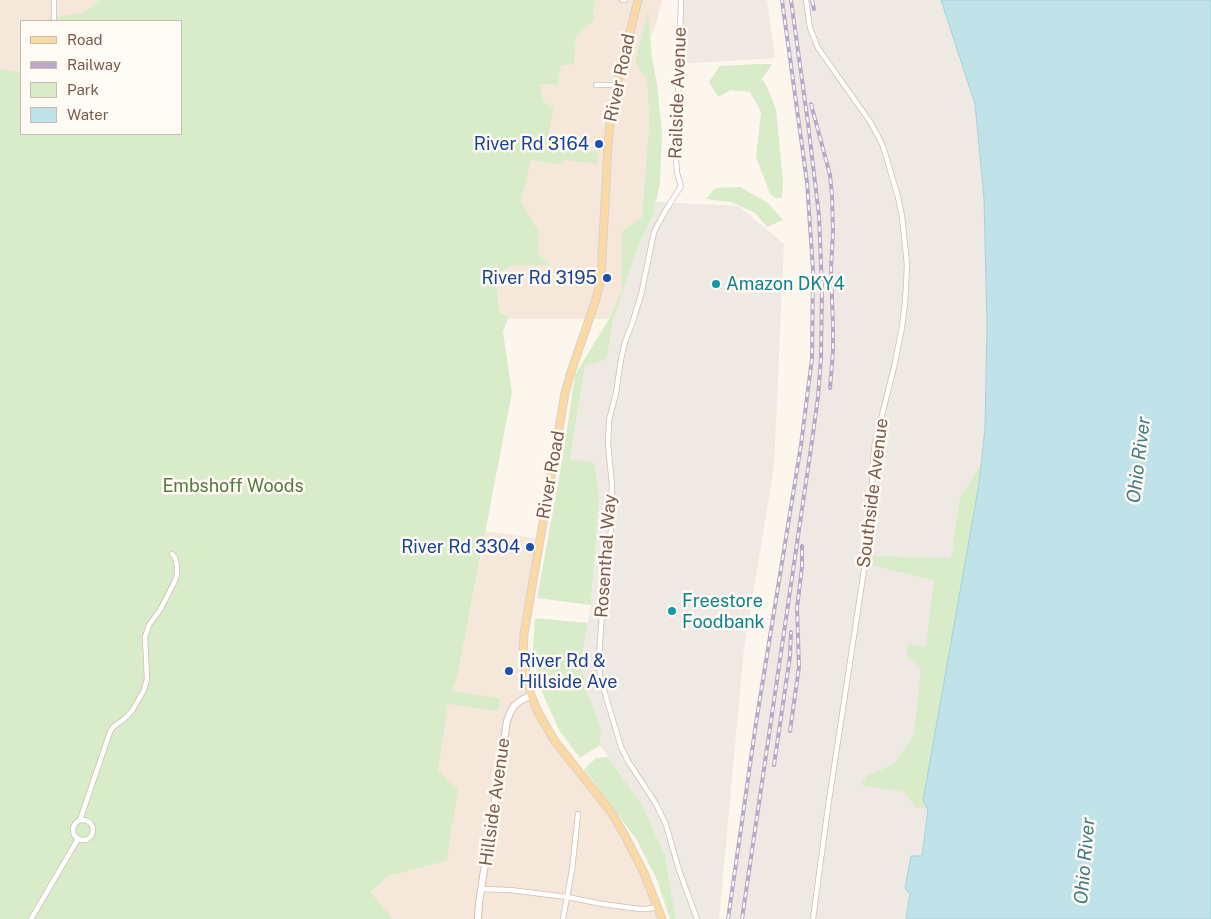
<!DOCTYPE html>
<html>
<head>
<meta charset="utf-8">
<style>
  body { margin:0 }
  #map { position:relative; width:1211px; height:919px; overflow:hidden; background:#fdf6ec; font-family:"Public Sans",sans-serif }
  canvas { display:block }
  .legend { position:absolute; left:20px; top:20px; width:162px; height:115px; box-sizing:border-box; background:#fffaf3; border:1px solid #cabbb1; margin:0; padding:6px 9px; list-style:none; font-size:15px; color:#7a5c4d }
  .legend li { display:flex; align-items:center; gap:10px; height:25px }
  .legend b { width:25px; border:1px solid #cabbb1 }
</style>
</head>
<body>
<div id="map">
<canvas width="1211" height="919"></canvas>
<ul class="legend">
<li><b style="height:6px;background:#fbd9a5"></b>Road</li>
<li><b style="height:6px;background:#b9a8c9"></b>Railway</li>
<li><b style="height:14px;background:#d8ecc9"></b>Park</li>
<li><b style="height:14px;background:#bfe3e8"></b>Water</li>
</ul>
</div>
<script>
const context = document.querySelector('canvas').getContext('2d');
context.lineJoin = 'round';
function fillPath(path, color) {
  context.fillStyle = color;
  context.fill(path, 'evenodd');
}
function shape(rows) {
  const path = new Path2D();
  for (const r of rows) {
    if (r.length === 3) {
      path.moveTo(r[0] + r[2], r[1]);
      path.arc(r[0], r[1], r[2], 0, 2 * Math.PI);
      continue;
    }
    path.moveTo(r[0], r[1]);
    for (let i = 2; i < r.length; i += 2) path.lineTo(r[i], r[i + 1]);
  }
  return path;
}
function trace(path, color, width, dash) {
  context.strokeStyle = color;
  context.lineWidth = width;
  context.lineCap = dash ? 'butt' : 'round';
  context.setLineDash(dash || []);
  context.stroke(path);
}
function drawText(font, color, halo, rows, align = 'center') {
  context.font = font + ' "Public Sans",sans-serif';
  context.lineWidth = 5;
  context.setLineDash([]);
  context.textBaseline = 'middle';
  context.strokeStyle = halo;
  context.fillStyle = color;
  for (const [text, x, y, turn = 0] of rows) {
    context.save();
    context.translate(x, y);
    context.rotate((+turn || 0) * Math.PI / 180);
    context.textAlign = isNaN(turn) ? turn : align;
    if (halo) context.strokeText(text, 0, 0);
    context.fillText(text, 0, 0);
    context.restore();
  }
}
const residential = shape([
  [0,0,100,0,70,21,21,21,21,72,0,68],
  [592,0,662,0,655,28,635,62,647,78,649,122,642,217,622,231,622,290,609,319,501,319,495,276,512,265,549,265,538,253,539,232,521,201,531,160,546,163,565,150,547,142,554,107,544,102,539,84,554,66],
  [486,531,539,539,523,654,538,712,624,834,662,919,393,919,371,894,388,876,447,861,437,770,432,738,458,674]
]);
const industrial = shape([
  [681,0,767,0,775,58,680,64],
  [782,0,941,0,975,104,984,198,987,325,985,428,979,484,928,809,922,857,911,856,910,894,906,919,728,919,756,723,801,445,812,358,813,270,807,182],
  [656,202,739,206,784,244,774,467,744,648,719,919,676,919,665,855,642,805,600,745,601,729,584,683,583,649,591,605,599,498,595,463,570,460,585,366,607,359,613,321,638,246,653,216]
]);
const green = shape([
  [100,0,594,0,596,6,593,7,594,20,576,36,574,64,561,65,558,85,539,84,544,102,554,107,547,142,563,149,598,153,597,164,564,160,563,164,546,163,531,160,521,201,539,232,538,253,550,265,512,265,495,276,500,314,509,315,503,332,512,392,458,674,452,691,500,698,498,711,448,704,438,770,454,787,458,787,453,823,452,822,447,861,388,876,371,893,393,919,0,919,0,68,21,72,21,134,181,134,181,21,47,21,47,18,82,13],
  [648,11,652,58,657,84,662,133,660,183,653,216,638,246,613,321,607,359,585,366,570,459,595,463,599,498,591,605,537,598,563,456,575,375,609,319,622,290,622,231,642,217,649,122,647,79,635,62],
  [759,64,772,64,762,79,767,87,776,109,783,182,782,198,775,198,770,194,756,157,761,112,750,92,731,90,718,97,709,82,720,66],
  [740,187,768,203,783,220,767,227,755,213,731,202,706,199,715,188],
  [981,464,979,484,959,604,923,801,928,809,915,807,904,792,861,785,867,775,893,765,914,736,921,668,907,657,908,643,926,647,934,580,871,565,872,556,951,558,960,498],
  [535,618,588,623,583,649,584,683,601,729,600,745,580,758,559,730,539,685,533,647],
  [608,757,642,805,665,855,676,919,670,919,657,880,637,840,584,769,596,758]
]);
const water = shape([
  [941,0,1211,0,1211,919,906,919,910,894,905,888,911,856,922,856,928,809,923,801,979,484,985,428,987,325,984,198,975,104,941,0]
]);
const street = shape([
  [54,0,54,18],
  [622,0,625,0],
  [681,0,676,157,677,173,681,186,663,215,654,232,641,295,632,324,625,342,621,359,616,393,609,420,608,444,612,485,611,529,602,615,599,656,600,677,621,747,628,761,656,804,666,825,679,870,697,919],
  [806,0,810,28,818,48,871,123,883,146,898,197,902,216,907,265,905,303,902,327,895,363,875,443,873,463,870,529,867,550,828,807,813,919],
  [596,85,617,85],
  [83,830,10],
  [80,820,110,732,113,727,124,719,132,711,144,690,147,679,145,637,149,625,160,610,175,581,177,574,177,566,175,557,172,554],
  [482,889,510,890,567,897,602,904,640,909,647,909,657,907],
  [31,919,78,839],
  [563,919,572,870,578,814]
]);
const secondary = shape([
  [478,919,479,903,507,721,510,713,514,706,520,701,531,695]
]);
const primary = shape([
  [638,0,617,85,610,124,608,145,601,278,596,299,571,372,565,393,524,634,523,654,527,680,531,695,538,712,554,740,611,812,624,834,644,873,662,919]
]);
const rail = shape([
  [812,0,814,9],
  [811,104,830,175,832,195,833,232,831,269,833,327,833,351,830,388],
  [790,731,799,667,797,608,802,567,802,546],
  [774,765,790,656,791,632],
  [728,919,756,723,801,445,812,358,813,270,807,182,782,0],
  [742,919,812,441,818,397,821,358,822,289,819,216,808,123,791,0]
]);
const markers = [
  [599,144,5,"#1a4fb4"],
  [607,278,5,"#1a4fb4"],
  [716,284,5,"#0f9aa8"],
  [530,547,5,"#1a4fb4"],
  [672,611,5,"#0f9aa8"],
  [509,671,5,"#1a4fb4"]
];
const streetNames = [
  ["River Road",620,78,-78],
  ["Railside Avenue",678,93,-88],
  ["River Road",551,475,-80],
  ["Southside Avenue",873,493,-83],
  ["Rosenthal Way",606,556,-86],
  ["Hillside Avenue",495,802,-82]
];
const transitNames = [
  ["River Rd 3164",589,144],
  ["River Rd 3195",597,278],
  ["River Rd 3304",520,547],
  ["River Rd &",519,661,"left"],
  ["Hillside Ave",519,682,"left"]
];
const cultureNames = [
  ["Amazon DKY4",726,284],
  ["Freestore",682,601],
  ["Foodbank",682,622]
];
const parkNames = [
  ["Embshoff Woods",233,486]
];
const waterNames = [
  ["Ohio River",1139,460,-83],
  ["Ohio River",1085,861,-85]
];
fillPath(residential, '#f5e8da');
fillPath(industrial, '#efe9e4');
fillPath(green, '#d8ecc9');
fillPath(water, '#bfe3e8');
trace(water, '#a5d3da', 1);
trace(street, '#d1beb0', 6);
trace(secondary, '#d6c0b0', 8);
trace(primary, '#dad1cd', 9);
trace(street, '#fff', 4.5);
trace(secondary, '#fff', 6);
trace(primary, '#fbd9a5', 7);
trace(rail, '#b9a8c9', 4);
trace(rail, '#fffaf3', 2, [5.5]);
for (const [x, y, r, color] of markers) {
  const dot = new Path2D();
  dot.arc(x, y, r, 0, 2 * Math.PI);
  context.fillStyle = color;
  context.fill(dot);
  trace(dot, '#fffaf3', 2);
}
drawText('18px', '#7a5c4d', '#fffaf3', streetNames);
drawText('18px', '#164399', '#fffaf3', transitNames, 'right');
drawText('18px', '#0d838f', '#fffaf3', cultureNames, 'left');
drawText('18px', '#537a41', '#fffaf3', parkNames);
drawText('italic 19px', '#437c86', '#fffaf3', waterNames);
</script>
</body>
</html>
